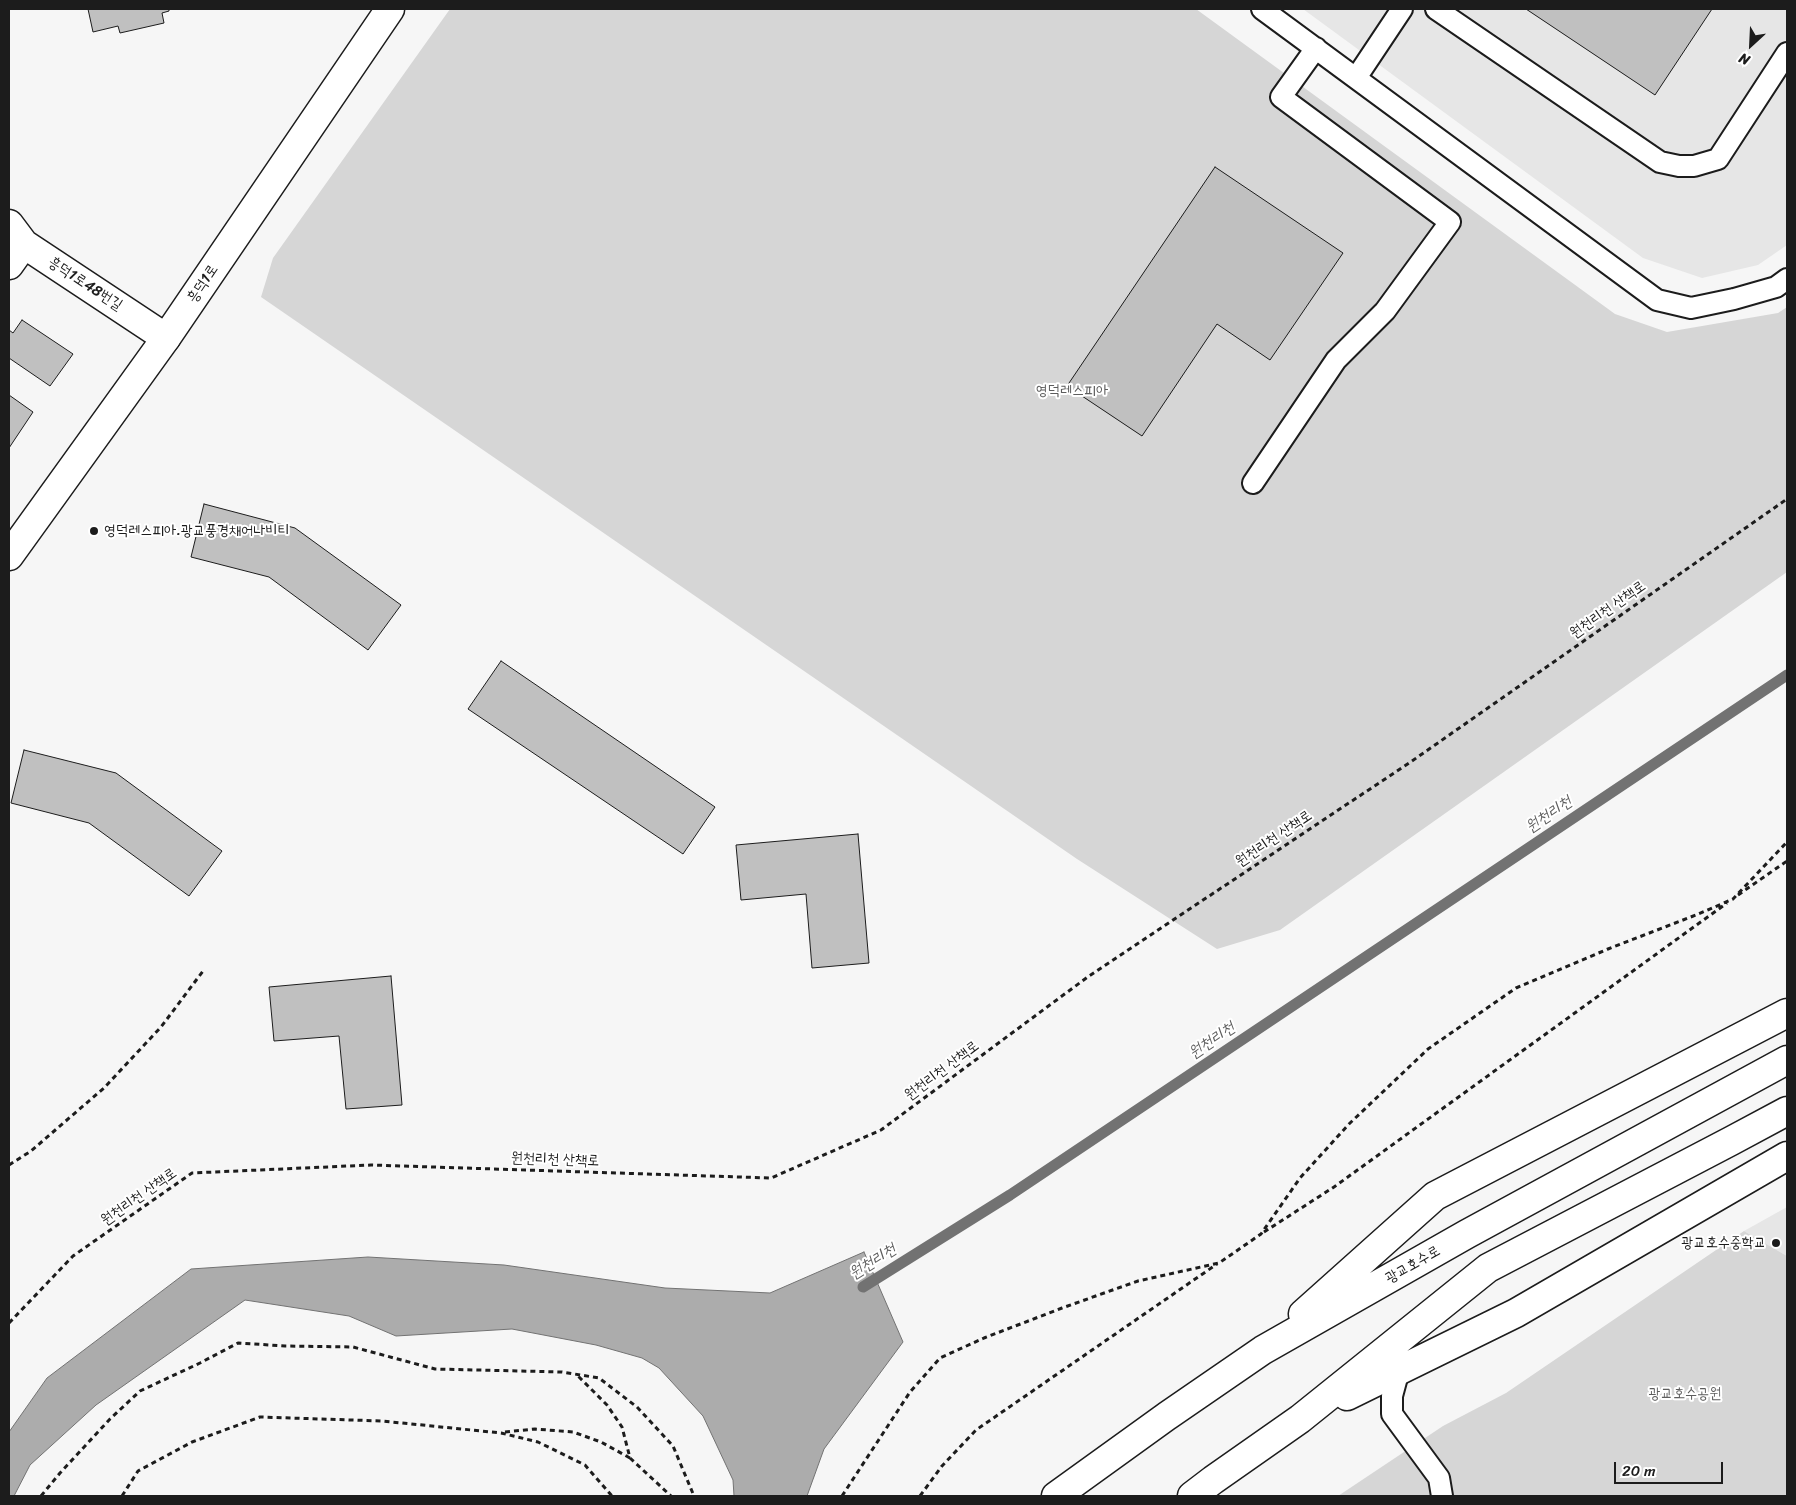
<!DOCTYPE html>
<html>
<head>
<meta charset="utf-8">
<style>
  body { margin:0 }
  #map { position:relative; width:1796px; height:1505px; overflow:hidden; background:#f6f6f6; font-family:Sriracha,sans-serif }
  canvas { display:block }
  .frame { position:absolute; inset:0; border:10px solid #1c1c1c; pointer-events:none }
  .north { position:absolute; left:1726px; top:20px; width:50px; height:50px; -webkit-text-stroke:4px #fff; paint-order:stroke; rotate:205deg; font-size:14px; font-weight:700; line-height:20px; text-align:center; color:#1c1c1c }
  .north::after { content:''; display:block; margin:auto; width:18px; height:22px; background:#1c1c1c; clip-path:polygon(50% 0,100% 100%,50% 72%,0 100%) }
  .scale { position:absolute; left:1614px; top:1462px; width:109px; height:22px; box-sizing:border-box; border:2px solid #1c1c1c; border-top:0; padding-left:6px; font-size:15px; line-height:18px; white-space:nowrap; color:#1c1c1c; -webkit-text-stroke:4px #fff; paint-order:stroke }
</style>
</head>
<body>
<div id="map">
<canvas width="1796" height="1505"></canvas>
<div class="frame"></div>
<div class="north">N</div>
<div class="scale">20 m</div>
</div>
<script>
const context = document.querySelector('canvas').getContext('2d');
context.lineJoin = 'round';
function fillPath(path, color) {
  context.fillStyle = color;
  context.fill(path, 'evenodd');
}
function shape(rows) {
  const path = new Path2D();
  for (const r of rows) {
    path.moveTo(r[0], r[1]);
    for (let i = 2; i < r.length; i += 2) path.lineTo(r[i], r[i + 1]);
  }
  return path;
}
function trace(path, color, width, dash) {
  context.strokeStyle = color;
  context.lineWidth = width;
  context.lineCap = dash ? 'butt' : 'round';
  context.setLineDash(dash || []);
  context.stroke(path);
}
function drawText(font, color, halo, rows, align = 'center') {
  context.font = font + ' Sriracha,"Poor Story",sans-serif';
  context.lineWidth = 4;
  context.setLineDash([]);
  context.textBaseline = 'middle';
  context.strokeStyle = halo;
  context.fillStyle = color;
  for (const [text, x, y, turn = 0] of rows) {
    context.save();
    context.translate(x, y);
    context.rotate((+turn || 0) * Math.PI / 180);
    context.textAlign = isNaN(turn) ? turn : align;
    if (halo) context.strokeText(text, 0, 0);
    context.fillText(text, 0, 0);
    context.restore();
  }
}
const built = shape([
  [1303,9,1787,9,1787,245,1758,265,1702,278,1643,258],
  [1787,1207,1787,1256,1744,1231]
]);
const green = shape([
  [450,9,1196,9,1615,314,1667,332,1778,313,1787,307,1787,572,1280,930,1217,949,1077,859,261,297,273,258],
  [1744,1231,1787,1256,1787,1496,1338,1496,1443,1426,1506,1393]
]);
const water = shape([
  [864,1252,903,1342,824,1449,807,1496,734,1496,733,1480,703,1416,659,1368,642,1358,596,1345,512,1329,396,1336,349,1316,245,1300,96,1405,30,1465,14,1496,9,1496,9,1432,47,1378,191,1269,368,1257,504,1265,665,1288,770,1293,864,1252]
]);
const stream = shape([
  [863,1287,1010,1195,1787,675]
]);
const building = shape([
  [88,9,169,9,169,11,162,13,164,23,120,33,118,26,93,32,88,9],
  [1526,9,1712,9,1655,95,1526,9],
  [1215,167,1343,253,1270,360,1217,324,1142,436,1067,386,1215,167],
  [22,320,73,354,50,386,9,358,9,330,13,333,22,320],
  [9,395,33,412,9,448,9,395],
  [204,504,295,528,401,605,368,650,269,577,191,557,204,504],
  [501,661,715,807,683,854,468,709,501,661],
  [24,750,116,773,222,851,189,896,89,823,11,803,24,750],
  [858,834,869,963,812,968,806,894,741,900,736,845,858,834],
  [391,976,402,1105,346,1109,339,1036,274,1041,269,987,391,976]
]);
const path = shape([
  [1738,895,1787,861],
  [9,1165,31,1151,104,1088,161,1027,203,971],
  [1264,1232,1334,1187,1727,903],
  [9,1323,73,1256,192,1173,371,1165,771,1178,881,1130,1089,976,1412,761,1787,499],
  [505,1432,535,1429,573,1432,601,1442,630,1458,622,1427,607,1405,576,1374],
  [630,1458,671,1496],
  [41,1496,60,1473,110,1419,140,1391,200,1363,238,1343,285,1346,353,1347,435,1369,562,1372,599,1378,637,1407,673,1446,694,1496],
  [122,1496,138,1471,192,1442,260,1417,382,1421,501,1433,538,1442,585,1465,612,1496],
  [842,1496,910,1392,940,1358,984,1338,1062,1308,1138,1281,1219,1263,1261,1234,1300,1178,1349,1124,1428,1049,1516,988,1608,949,1696,915,1733,899,1787,842],
  [920,1496,942,1466,976,1430,1217,1264]
]);
const service = shape([
  [1262,9,1657,300,1691,308,1734,299,1776,287,1787,279],
  [1436,9,1660,162,1679,166,1694,166,1718,159,1787,53],
  [1356,78,1402,9],
  [1253,483,1336,360,1385,311,1450,222,1281,97,1316,48],
  [1399,1370,1392,1396,1392,1414,1439,1478,1442,1496]
]);
const minor = shape([
  [9,224,24,244,166,338],
  [9,265,24,244]
]);
const tertiary = shape([
  [9,556,166,338,390,9]
]);
const secondary = shape([
  [1303,1314,1435,1196,1787,1013],
  [1347,1396,1516,1313,1787,1156],
  [1056,1496,1167,1416,1263,1350,1467,1234,1787,1060],
  [1192,1496,1213,1480,1300,1419,1488,1268,1731,1141,1787,1111]
]);
const markers = [
  [94,531,5,"#1c1c1c"],
  [1776,1243,5,"#1c1c1c"]
];
const streetNames = [
  ["흥덕1로48번길",85,284,33],
  ["흥덕1로",203,284,-56],
  ["원천리천 산책로",1608,610,-35],
  ["원천리천 산책로",1274,839,-34],
  ["원천리천 산책로",942,1071,-37],
  ["원천리천 산책로",555,1160,2],
  ["원천리천 산책로",139,1197,-35],
  ["광교호수로",1413,1265,-30]
];
const parkNames = [
  ["영덕레스피아",1072,391],
  ["광교호수공원",1685,1394]
];
const poiNames = [
  ["영덕레스피아.광교풍경채어나비티",104,531],
  ["광교호수중학교",1766,1243,"right"]
];
const waterNames = [
  ["원천리천",1549,815,-34],
  ["원천리천",1212,1041,-34],
  ["원천리천",873,1262,-32]
];
fillPath(built, '#e6e6e6');
fillPath(green, '#d6d6d6');
fillPath(water, '#acacac');
trace(water, '#727272', 1);
trace(stream, '#727272', 11);
fillPath(building, '#c0c0c0');
trace(building, '#1c1c1c', 1);
trace(service, '#1c1c1c', 24);
trace(minor, '#1c1c1c', 31);
trace(tertiary, '#1c1c1c', 31);
trace(secondary, '#1c1c1c', 31);
trace(path, '#1c1c1c', 3, [5, 4]);
trace(service, '#fff', 20);
trace(minor, '#fff', 28);
trace(tertiary, '#fff', 28);
trace(secondary, '#fff', 28);
for (const [x, y, r, color] of markers) {
  const dot = new Path2D();
  dot.arc(x, y, r, 0, 2 * Math.PI);
  context.fillStyle = color;
  context.fill(dot);
  trace(dot, '#fff', 2);
}
drawText('15px', '#1c1c1c', '#fff', streetNames);
drawText('15px', '#5d5d5d', '#fff', parkNames);
drawText('15px', '#1c1c1c', '#fff', poiNames, 'left');
drawText('italic 16px', '#5d5d5d', '#fff', waterNames);
</script>
</body>
</html>
